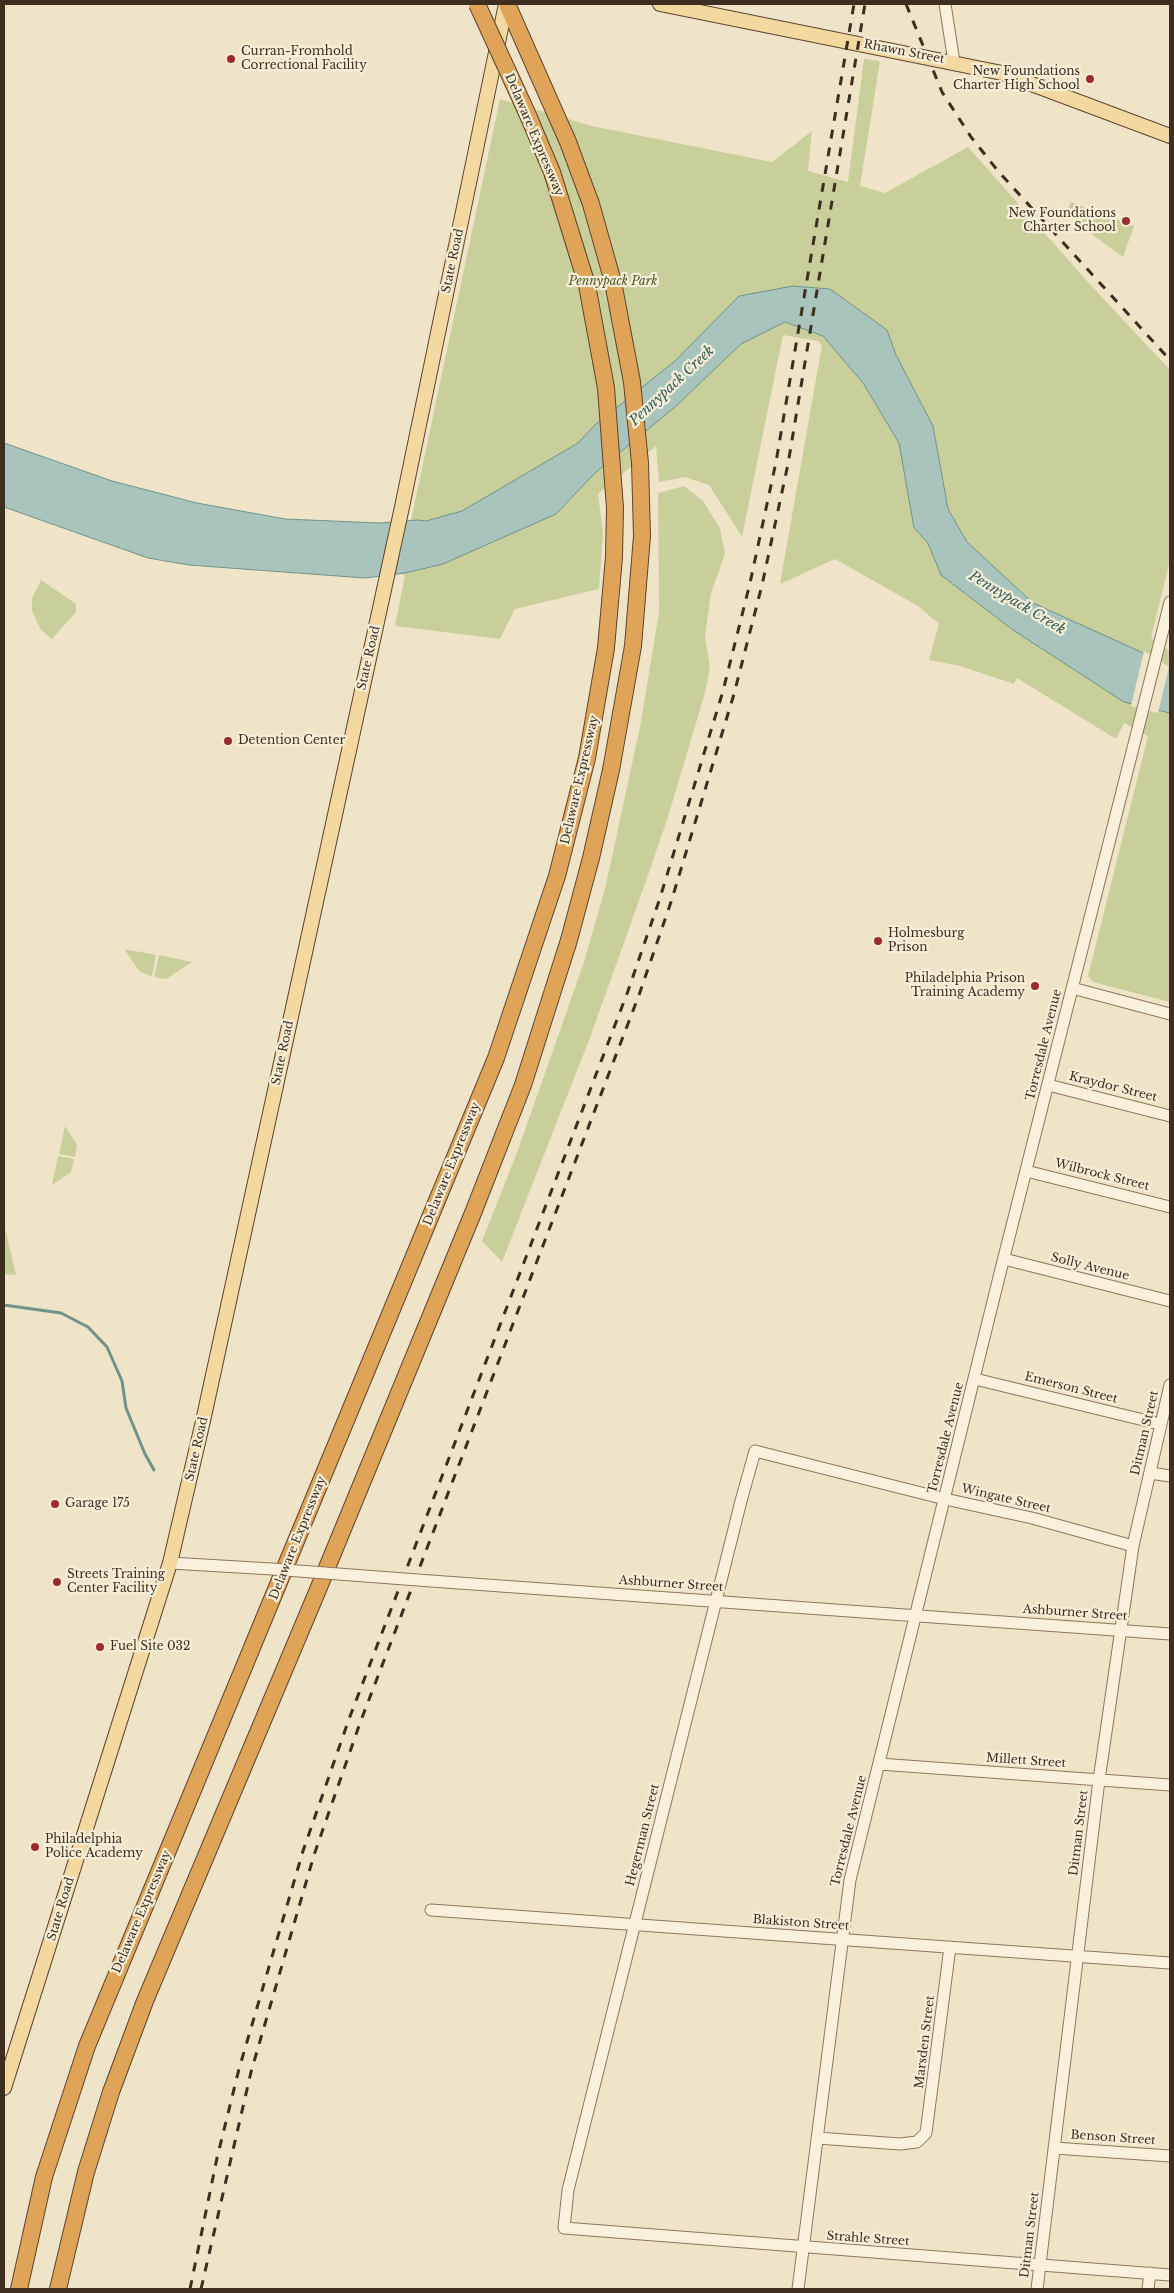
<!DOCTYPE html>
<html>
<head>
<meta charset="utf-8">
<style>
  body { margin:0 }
  #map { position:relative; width:1174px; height:2293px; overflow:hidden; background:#f0e4c8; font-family:"Libre Baskerville",serif }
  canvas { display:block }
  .frame { position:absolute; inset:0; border:5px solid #3d2e20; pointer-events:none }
</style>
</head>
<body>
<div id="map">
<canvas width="1174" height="2293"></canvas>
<div class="frame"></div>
</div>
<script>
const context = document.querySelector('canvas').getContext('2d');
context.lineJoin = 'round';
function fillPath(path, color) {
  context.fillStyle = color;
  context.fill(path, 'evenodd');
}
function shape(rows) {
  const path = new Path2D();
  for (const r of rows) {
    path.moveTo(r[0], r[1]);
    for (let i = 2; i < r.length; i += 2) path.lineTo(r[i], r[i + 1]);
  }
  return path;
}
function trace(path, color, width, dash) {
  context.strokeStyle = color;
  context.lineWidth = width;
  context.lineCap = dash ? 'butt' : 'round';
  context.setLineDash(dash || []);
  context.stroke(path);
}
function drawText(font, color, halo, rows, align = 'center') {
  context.font = font + ' "Libre Baskerville",serif';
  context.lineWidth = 4.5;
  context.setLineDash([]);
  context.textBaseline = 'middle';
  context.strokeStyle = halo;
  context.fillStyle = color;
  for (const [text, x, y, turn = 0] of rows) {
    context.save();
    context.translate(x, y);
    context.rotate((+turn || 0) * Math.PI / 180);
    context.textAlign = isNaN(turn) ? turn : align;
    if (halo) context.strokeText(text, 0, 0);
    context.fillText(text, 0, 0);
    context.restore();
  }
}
const green = shape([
  [864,59,880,61,860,186,885,193,968,147,1087,281,1170,370,1170,560,1151,638,1170,651,1170,1002,1093,982,1088,976,1148,736,1124,723,1116,739,1017,678,1014,684,960,666,929,660,939,624,918,606,835,559,780,584,822,345,818,341,783,335,742,537,709,485,685,477,659,482,656,446,598,494,603,533,599,589,515,609,500,639,395,626,405,575,401,574,403,558,500,99,592,126,772,162,812,131,808,171,848,182],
  [1071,202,1134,226,1123,257,1079,225,1067,211],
  [684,486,703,501,720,528,725,554,711,593,705,636,710,667,705,693,668,817,646,881,591,1035,502,1262,482,1241,518,1150,584,962,605,889,640,727,659,612,658,493],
  [41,580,76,604,76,612,52,639,41,630,32,611,32,598],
  [124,949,156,955,152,976,140,972],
  [159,955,192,962,166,979,154,977],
  [65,1126,77,1145,75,1157,59,1154],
  [58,1156,74,1159,71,1172,52,1185],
  [4,1224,16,1275,4,1274]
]);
const water = shape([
  [793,286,830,289,887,330,896,355,933,426,948,509,967,542,1033,603,1141,652,1170,669,1170,713,1124,702,1013,630,941,575,928,543,914,528,899,443,863,383,823,336,785,322,741,344,676,406,595,473,556,514,443,564,405,573,365,578,189,565,148,558,4,507,4,443,112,481,197,503,285,519,379,523,417,520,426,521,462,511,578,443,596,424,675,361,739,296,793,286]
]);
const pier = shape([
  [1144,651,1169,667,1158,713,1131,706]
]);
const stream = shape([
  [4,1305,61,1313,88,1327,107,1347,122,1381,126,1408,145,1454,154,1470]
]);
const minor = shape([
  [945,4,954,62],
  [1072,988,1170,1014],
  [1048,1085,1170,1116],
  [1026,1171,1170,1207],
  [1004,1259,1170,1301],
  [975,1379,1160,1424],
  [1150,1473,1170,1476],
  [1133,1546,1032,1518,945,1499,755,1451,741,1501,568,2190,564,2228,1170,2275],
  [170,1563,272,1569],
  [431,1581,1170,1634],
  [879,1764,1170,1785],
  [431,1910,1170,1963],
  [817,2138,900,2144,917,2142,926,2133,950,1947],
  [1054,2148,1170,2156],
  [798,2289,850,1880,1002,1265,1170,602],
  [1037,2289,1099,1780,1133,1546,1170,1385],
  [1148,2289,1150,2273]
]);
const major = shape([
  [660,4,1002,73,1170,136],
  [4,2088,170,1563,203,1421,402,507,506,4]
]);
const highway = shape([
  [19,2289,44,2177,87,2046,496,1058,557,876,587,758,606,648,614,557,615,508,606,388,587,285,552,172,527,113],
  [58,2289,86,2172,111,2092,145,2001,317,1592,473,1213,523,1085,569,940,591,858,611,770,633,646,642,536,640,463,632,382,613,282,591,204,568,142,507,4]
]);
const rail = shape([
  [906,4,942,92,971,137,998,171,1170,360],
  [190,2289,217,2158,239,2069,303,1851,349,1719,628,991,660,898,723,691,750,583,776,462,854,4],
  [201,2289,251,2072,314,1855,360,1723,639,995,671,902,734,694,762,585,788,464,865,4]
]);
const minorBridge = shape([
  [272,1569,431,1581]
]);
const highwayBridge = shape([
  [477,4,527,113]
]);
const markers = [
  [231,59,5,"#9e2a2b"],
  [1090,79,5,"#9e2a2b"],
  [1126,221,5,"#9e2a2b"],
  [228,741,5,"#9e2a2b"],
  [878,941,5,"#9e2a2b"],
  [1035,986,5,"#9e2a2b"],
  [55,1504,5,"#9e2a2b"],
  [57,1582,5,"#9e2a2b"],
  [100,1647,5,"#9e2a2b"],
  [35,1847,5,"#9e2a2b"]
];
const poiNames = [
  ["Curran-Fromhold",241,52],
  ["Correctional Facility",241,66],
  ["New Foundations",1080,72,"right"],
  ["Charter High School",1080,86,"right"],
  ["New Foundations",1116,214,"right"],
  ["Charter School",1116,228,"right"],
  ["Detention Center",238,741],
  ["Holmesburg",888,934],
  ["Prison",888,948],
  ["Philadelphia Prison",1025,979,"right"],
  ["Training Academy",1025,993,"right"],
  ["Garage 175",65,1504],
  ["Streets Training",67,1575],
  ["Center Facility",67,1589],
  ["Fuel Site 032",110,1647],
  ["Philadelphia",45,1840],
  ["Police Academy",45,1854]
];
const streetNames = [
  ["Rhawn Street",904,52,11],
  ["Delaware Expressway",534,135,67],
  ["State Road",453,261,-78],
  ["State Road",369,658,-77],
  ["Delaware Expressway",580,780,-77],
  ["Torresdale Avenue",1044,1045,-76],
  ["State Road",283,1053,-78],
  ["Kraydor Street",1113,1087,14],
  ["Delaware Expressway",452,1164,-68],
  ["Wilbrock Street",1102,1175,14],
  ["Solly Avenue",1090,1267,14],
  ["Emerson Street",1071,1388,14],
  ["Ditman Street",1145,1433,-77],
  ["Torresdale Avenue",946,1438,-76],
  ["State Road",197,1449,-77],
  ["Wingate Street",1006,1499,13],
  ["Delaware Expressway",298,1538,-68],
  ["Ashburner Street",671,1584,4],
  ["Ashburner Street",1075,1613,4],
  ["Millett Street",1026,1761,4],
  ["Torresdale Avenue",849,1831,-76],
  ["Ditman Street",1079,1833,-83],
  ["Hegerman Street",643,1835,-76],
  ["State Road",61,1909,-73],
  ["Delaware Expressway",142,1912,-67],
  ["Blakiston Street",801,1923,4],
  ["Marsden Street",925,2042,-83],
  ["Benson Street",1113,2138,4],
  ["Ditman Street",1030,2235,-83],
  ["Strahle Street",868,2239,4]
];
const parkNames = [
  ["Pennypack Park",613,282]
];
const waterNames = [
  ["Pennypack Creek",672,386,-43],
  ["Pennypack Creek",1017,603,31]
];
fillPath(green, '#c9cf9b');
fillPath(water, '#a9c4bc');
trace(water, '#6f938a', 1);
fillPath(pier, '#f0e4c8');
trace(stream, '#6f938a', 3);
trace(minor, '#8d765c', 13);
trace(major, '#5b4430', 16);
trace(highway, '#5b4430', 18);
trace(minor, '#faf1dc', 11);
trace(major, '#f3d9a0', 14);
trace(highway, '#e0a458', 16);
trace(rail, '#3d2e20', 3, [9, 9]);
trace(minorBridge, '#8d765c', 13, []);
trace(highwayBridge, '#5b4430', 18, []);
trace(minorBridge, '#faf1dc', 11);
trace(highwayBridge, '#e0a458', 16);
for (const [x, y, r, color] of markers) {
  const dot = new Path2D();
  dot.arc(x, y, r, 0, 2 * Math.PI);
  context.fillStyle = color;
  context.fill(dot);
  trace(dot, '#f7eed8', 2);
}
drawText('12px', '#3d2e20', '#f7eed8', poiNames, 'left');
drawText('12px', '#3d2e20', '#f7eed8', streetNames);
drawText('italic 12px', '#4d5a26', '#f7eed8', parkNames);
drawText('italic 14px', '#2f5d5a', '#f7eed8', waterNames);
</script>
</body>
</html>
